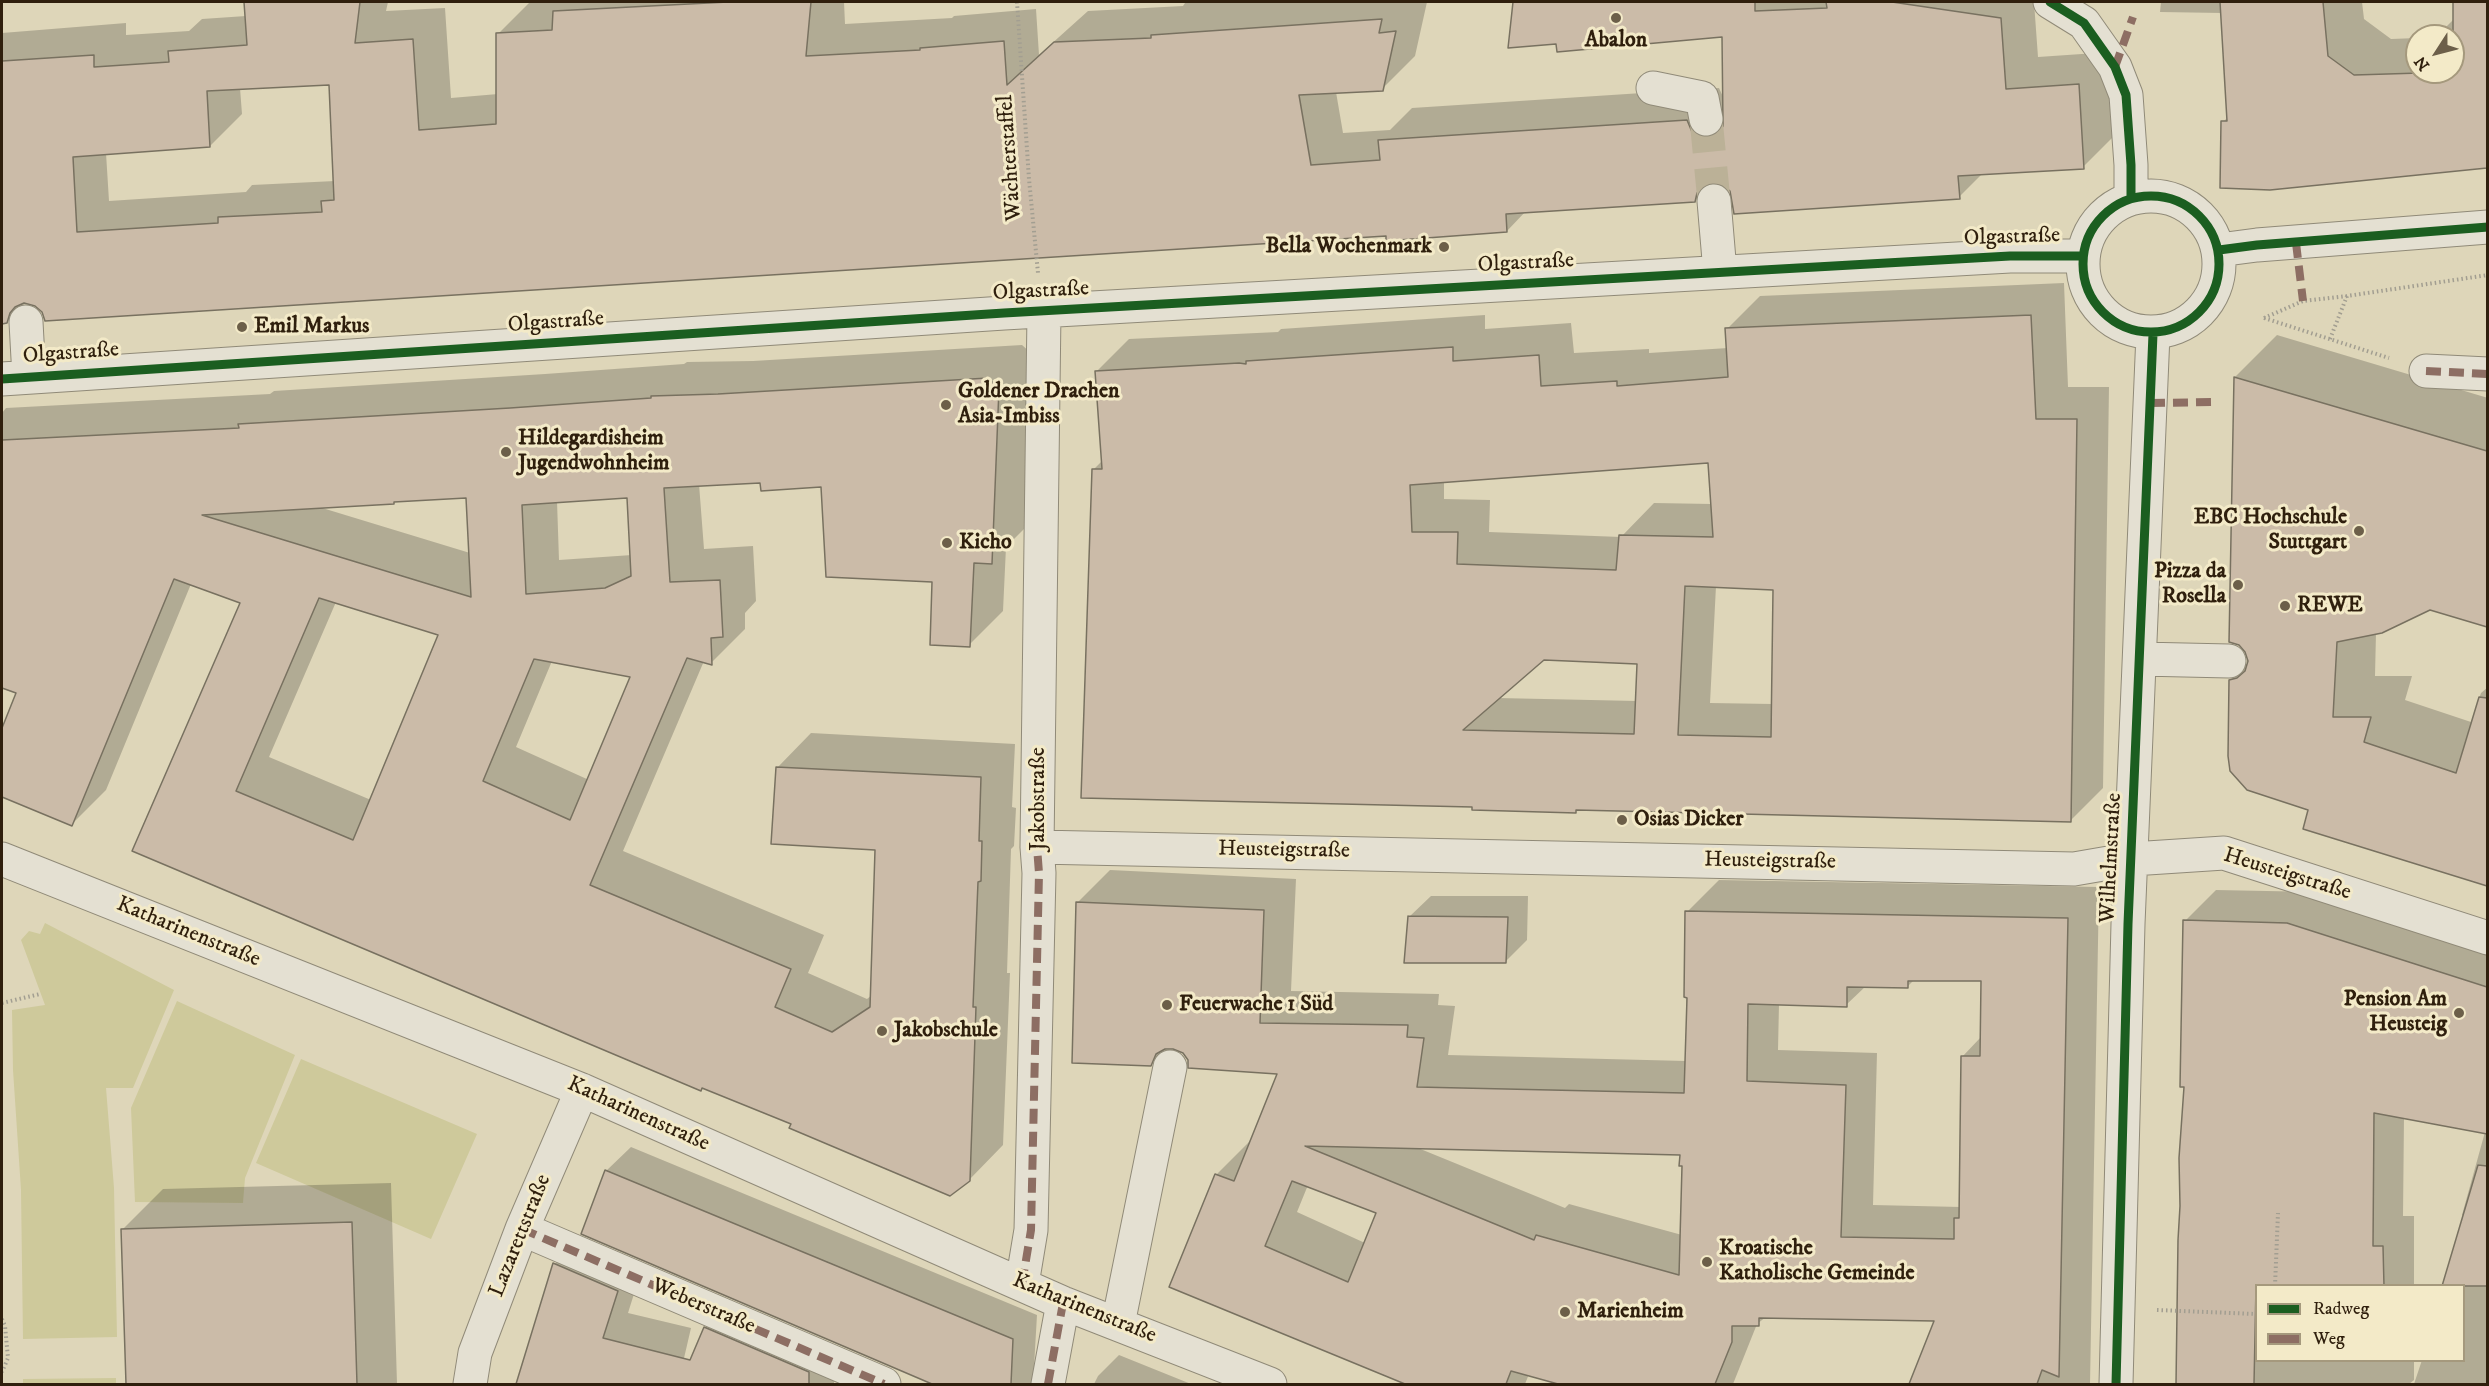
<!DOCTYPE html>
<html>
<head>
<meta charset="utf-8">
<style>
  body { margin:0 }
  #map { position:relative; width:2489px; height:1386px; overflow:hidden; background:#ded6b9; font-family:"IM FELL DW Pica",serif }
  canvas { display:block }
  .frame { position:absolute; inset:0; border:3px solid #2f1f0d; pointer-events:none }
  .legend { position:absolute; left:2255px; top:1284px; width:210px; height:78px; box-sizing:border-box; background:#f3eac8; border:2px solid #a5997d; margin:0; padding:8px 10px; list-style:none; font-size:18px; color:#2f1f0d }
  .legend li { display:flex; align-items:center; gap:12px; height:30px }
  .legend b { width:30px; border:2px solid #a5997d }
  .north { position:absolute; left:2405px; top:24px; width:60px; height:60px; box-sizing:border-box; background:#f3eac8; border:2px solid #a5997d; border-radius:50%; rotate:234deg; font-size:16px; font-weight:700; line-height:24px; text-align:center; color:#2f1f0d }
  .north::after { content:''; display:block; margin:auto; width:21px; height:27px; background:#6c5f49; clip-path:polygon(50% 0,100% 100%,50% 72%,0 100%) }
</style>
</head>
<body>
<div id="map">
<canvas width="2489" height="1386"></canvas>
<div class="frame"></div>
<ul class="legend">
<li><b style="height:8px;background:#1b5e20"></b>Radweg</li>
<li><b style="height:8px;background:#8d6e63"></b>Weg</li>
</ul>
<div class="north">N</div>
</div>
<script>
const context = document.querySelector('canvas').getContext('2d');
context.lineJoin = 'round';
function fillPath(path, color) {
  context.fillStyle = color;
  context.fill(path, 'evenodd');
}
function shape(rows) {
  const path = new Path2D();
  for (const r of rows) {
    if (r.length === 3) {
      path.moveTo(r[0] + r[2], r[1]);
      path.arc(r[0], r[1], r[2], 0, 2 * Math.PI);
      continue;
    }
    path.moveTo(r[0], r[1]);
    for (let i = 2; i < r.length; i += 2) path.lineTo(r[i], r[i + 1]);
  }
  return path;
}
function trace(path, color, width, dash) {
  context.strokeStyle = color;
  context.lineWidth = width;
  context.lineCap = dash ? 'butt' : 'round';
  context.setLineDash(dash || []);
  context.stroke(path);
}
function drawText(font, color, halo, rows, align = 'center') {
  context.font = font + ' "IM FELL DW Pica",serif';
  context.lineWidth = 6;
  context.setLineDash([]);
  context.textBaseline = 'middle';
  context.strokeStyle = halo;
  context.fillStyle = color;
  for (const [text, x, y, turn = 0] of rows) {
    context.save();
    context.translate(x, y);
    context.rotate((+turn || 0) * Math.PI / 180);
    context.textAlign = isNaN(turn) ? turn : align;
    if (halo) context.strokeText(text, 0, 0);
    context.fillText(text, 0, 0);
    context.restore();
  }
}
const green = shape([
  [45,923,174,990,133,1088,106,1088,114,1188,117,1337,23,1339,21,1190,13,1070,12,1010,45,1005,21,940,29,931,40,934],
  [177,1001,295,1055,245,1178,243,1203,135,1202,131,1108],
  [301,1059,477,1134,431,1239,256,1163],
  [116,1378,116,1384,23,1384,23,1379]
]);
const shadow = shape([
  [245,2,388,2,386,11,445,8,451,98,498,94,498,34,530,2,844,2,845,24,952,18,954,16,1036,9,1039,55,1088,11,1183,6,1185,3,1212,2,1427,2,1415,56,1382,89,1336,92,1343,133,1390,130,1412,108,1719,88,1724,99,1723,35,1509,46,1514,2,2034,2,2038,57,2111,52,2115,135,2083,167,1983,173,1959,197,1731,190,1723,183,1715,181,1695,201,1526,211,1507,231,1388,234,43,311,36,304,26,302,7,322,2,322,2,33,126,23,126,35,189,31,202,19,246,16],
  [331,84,335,181,252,185,246,192,109,201,106,153,210,146,242,114,240,88],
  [2161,2,2362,2,2364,19,2391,39,2417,38,2417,72,2453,72,2453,36,2437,36,2457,16,2464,15,2463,2,2488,2,2488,167,2458,169,2223,122,2228,117,2222,13,2160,12],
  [2064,283,2068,387,2109,387,2103,788,2070,821,1578,809,1575,811,1093,470,1103,460,1096,372,1129,339,1278,332,1281,329,1485,315,1485,329,1571,323,1574,353,1649,349,1649,353,1728,348,1727,329,1760,296],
  [1709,462,1712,504,1654,503,1621,537,1489,532,1490,500,1444,499,1444,481],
  [1716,586,1774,589,1773,704,1710,703],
  [1544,658,1639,662,1637,701,1498,698],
  [2277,335,2488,398,2488,626,2430,609,2376,633,2375,676,2412,676,2405,700,2471,722,2481,693,2488,687,2488,886,2305,828,2310,809,2230,680,2249,662,2246,651,2240,644,2231,641,2235,377],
  [1022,345,1032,354,1025,528,1006,547,1003,611,969,645,934,580,823,485,762,481,699,484,704,549,753,546,756,601,745,613,745,629,711,663,704,661,623,851,824,935,808,973,867,999,872,995,876,848,777,768,811,733,1015,744,1012,807,1016,808,1014,846,1011,849,1007,973,1010,973,1003,1145,969,1180,793,1123,134,850,242,602,191,584,106,790,72,824,2,795,2,732,18,693,2,686,2,413,6,408,270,394,274,391,545,374,684,364,687,362,753,361],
  [629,496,632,555,559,560,557,501],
  [468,497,470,553,319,507],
  [336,602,440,634,371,800,269,757],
  [552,661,632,676,589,780,516,747],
  [1110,870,1296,879,1291,991,1439,994,1438,1005,1455,1006,1448,1055,1686,1061,1687,912,1719,880,2099,887,2090,1384,1910,1384,1936,1319,1767,1316,1757,1324,1733,1384,1563,1384,1529,1374,1525,1384,1411,1384,1171,1286,1217,1174,1249,1142,1250,1143,1279,1073,1189,1060,1184,1052,1168,1047,1150,1065,1078,902],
  [1915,979,1983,979,1981,1037,1962,1057,1961,1207,1873,1205,1877,1053,1778,1050,1779,1004,1846,1005,1866,986,1907,987],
  [1418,1148,1682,1154,1684,1165,1682,1235,1569,1204,1565,1208],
  [1308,1185,1378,1212,1365,1243,1297,1212],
  [2216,890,2318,892,2488,946,2488,1384,2414,1384,2422,1360,2464,1360,2464,1216,2462,1215,2485,1132,2404,1117,2403,1216,2414,1216,2414,1286,2256,1286,2256,1360,2414,1360,2414,1380,2409,1384,2177,1384,2179,1240,2186,1086,2185,921],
  [1431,896,1528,896,1527,940,1505,962,1409,917],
  [631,1147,1037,1315,1033,1384,936,1384,873,1356,606,1171],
  [391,1183,397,1384,128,1384,123,1229,163,1189],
  [580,1238,643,1265,628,1313,691,1328,678,1384,520,1384,521,1373,555,1264],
  [731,1303,834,1347,834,1384,702,1384,684,1377,705,1328],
  [1119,1355,1191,1384,1094,1384,1098,1376]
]);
const building = shape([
  [244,2,360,2,355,43,413,39,419,130,496,124,496,33,552,30,553,11,728,2,811,2,806,56,920,50,920,48,1004,41,1007,85,1054,42,1151,38,1151,35,1382,19,1379,33,1396,31,1383,91,1299,95,1311,165,1380,160,1378,140,1687,120,1692,132,1700,137,1709,137,1718,134,1723,126,1722,37,1557,52,1556,44,1508,48,1513,2,1755,2,1755,11,1827,8,1826,2,1892,2,2001,18,2006,89,2079,84,2084,169,1958,176,1960,199,1734,214,1730,191,1721,184,1712,182,1703,186,1697,193,1695,202,1506,214,1507,232,1386,241,1386,236,45,321,42,312,35,306,24,303,15,307,10,313,7,323,2,324,2,61,94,55,94,67,169,62,168,51,247,45,244,2],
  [329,85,334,200,321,201,322,212,218,217,218,223,77,232,73,157,210,147,207,91,329,85],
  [2220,2,2323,2,2328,56,2354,75,2453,72,2453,2,2487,2,2487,168,2270,190,2220,188,2221,121,2227,121,2220,2],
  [2031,315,2036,419,2077,419,2071,822,1576,810,1576,813,1472,810,1472,807,1081,798,1092,469,1102,469,1095,371,1239,363,1246,364,1246,361,1453,347,1453,361,1539,355,1541,386,1617,381,1617,386,1728,377,1725,328,2031,315],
  [1708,463,1713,537,1619,535,1616,570,1457,564,1458,532,1412,532,1410,485,1708,463],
  [1685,586,1773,590,1771,737,1678,735,1685,586],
  [1544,660,1637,664,1634,734,1463,730,1544,660],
  [2234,377,2487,451,2487,627,2430,610,2382,633,2337,642,2333,717,2371,717,2364,742,2456,773,2479,697,2487,698,2487,886,2303,829,2308,810,2247,790,2230,771,2228,756,2229,680,2237,678,2245,671,2248,661,2245,652,2239,645,2229,642,2234,377],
  [988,378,999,388,992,564,974,563,970,647,930,645,932,582,826,577,821,487,761,491,760,483,664,488,670,582,720,580,723,637,711,638,712,665,687,658,590,885,791,969,775,1007,832,1032,870,1007,875,850,771,844,776,767,981,777,979,841,982,841,981,881,978,882,973,1007,976,1007,970,1181,950,1196,789,1128,791,1124,702,1088,701,1091,132,851,240,603,174,579,72,826,2,797,2,728,16,693,2,688,2,440,239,428,238,424,510,408,651,398,651,396,718,394,988,378],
  [466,498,471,597,202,515,394,504,394,502,466,498],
  [627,498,631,576,605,588,526,594,522,505,627,498],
  [319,598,438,635,353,840,236,791,319,598],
  [534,659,630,677,570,820,483,781,534,659],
  [1076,902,1264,910,1260,1023,1408,1025,1407,1037,1424,1038,1417,1087,1684,1093,1687,998,1684,997,1685,911,2068,918,2059,1377,2042,1370,2037,1384,1909,1384,1934,1321,1759,1318,1759,1326,1732,1326,1732,1342,1715,1384,1558,1384,1511,1371,1506,1384,1405,1384,1169,1287,1215,1174,1234,1181,1277,1074,1188,1068,1188,1060,1183,1053,1173,1049,1165,1049,1156,1054,1151,1066,1072,1063,1076,902],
  [1908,981,1981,981,1980,1056,1961,1056,1959,1218,1954,1218,1954,1239,1841,1237,1846,1085,1747,1081,1748,1004,1847,1007,1847,987,1908,988,1908,981],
  [1305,1146,1680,1155,1679,1166,1682,1166,1679,1275,1536,1235,1534,1240,1305,1146],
  [1292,1181,1376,1213,1348,1282,1265,1246,1292,1181],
  [1408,916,1508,917,1506,963,1404,963,1408,916],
  [2183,920,2287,923,2487,987,2487,1134,2374,1113,2373,1246,2383,1246,2384,1286,2256,1286,2254,1384,2176,1384,2178,1240,2180,1206,2179,1158,2184,1087,2180,1087,2183,920],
  [2478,1165,2487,1166,2487,1286,2442,1286,2478,1165],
  [605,1170,1013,1339,1011,1384,932,1384,581,1234,605,1170],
  [352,1222,357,1384,126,1384,121,1229,352,1222],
  [553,1263,618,1291,603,1338,690,1360,704,1327,809,1372,809,1384,516,1384,553,1263]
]);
const minorTunnel = shape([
  [1706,119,1714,201]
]);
const path = shape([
  [1017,2,1029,179,1038,273],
  [2264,318,2303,301,2347,296,2488,275],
  [2264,318,2389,358],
  [2330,339,2347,296],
  [2,1003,40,994],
  [2275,1286,2278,1213],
  [2157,1310,2256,1314],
  [2,1319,5,1326,8,1358,2,1372]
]);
const minor = shape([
  [2050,2,2084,23,2115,67,2126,95,2131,165,2131,198],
  [1653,88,1702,98,1706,119],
  [2151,264,68],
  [1714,201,1720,272],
  [2219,250,2257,245,2488,227],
  [26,322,29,377],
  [2426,371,2488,374],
  [2,379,1004,313,2010,256,2083,256],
  [2140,659,2229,661],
  [1037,847,2074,869,2132,859,2224,853,2488,938],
  [2,859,582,1090,1063,1303,1270,1384],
  [522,1229,884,1384],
  [1022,1284,1031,1230,1039,873,1037,847,1044,312],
  [1118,1324,1170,1067],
  [470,1384,475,1353,522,1229,582,1090],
  [1048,1384,1063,1303],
  [2116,1384,2128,924,2153,334]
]);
const quiet = shape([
  [2115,67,2133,17],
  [2296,243,2303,301],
  [2426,371,2488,374],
  [2150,403,2215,402],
  [522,1229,884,1384],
  [1022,1284,1031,1230,1039,873,1037,847],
  [1048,1384,1063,1303]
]);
const cycleway = shape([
  [2050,2,2084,23,2115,67,2126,95,2131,165,2131,198],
  [2151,264,68],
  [2219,250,2257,245,2488,227],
  [2,379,1004,313,2010,256,2083,256],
  [2116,1384,2128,924,2153,334]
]);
const markers = [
  [1616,18,6,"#6c5f49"],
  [1444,247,6,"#6c5f49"],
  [242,327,6,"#6c5f49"],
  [946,405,6,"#6c5f49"],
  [506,452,6,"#6c5f49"],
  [2359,531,6,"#6c5f49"],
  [947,543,6,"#6c5f49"],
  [2238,585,6,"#6c5f49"],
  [2285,606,6,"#6c5f49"],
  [1622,820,6,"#6c5f49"],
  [1167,1005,6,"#6c5f49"],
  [2459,1013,6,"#6c5f49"],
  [882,1031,6,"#6c5f49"],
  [1707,1262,6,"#6c5f49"],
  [1565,1312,6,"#6c5f49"]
];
const poiNames = [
  ["Abalon",1616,41,"center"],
  ["Bella Wochenmark",1432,247,"right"],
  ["Emil Markus",254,327],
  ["Goldener Drachen",958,392],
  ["Asia-Imbiss",958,417],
  ["Hildegardisheim",518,439],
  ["Jugendwohnheim",518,464],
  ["EBC Hochschule",2347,518,"right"],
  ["Stuttgart",2347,543,"right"],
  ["Kicho",959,543],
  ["Pizza da",2226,572,"right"],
  ["Rosella",2226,597,"right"],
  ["REWE",2297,606],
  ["Osias Dicker",1634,820],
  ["Pension Am",2447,1000,"right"],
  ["Heusteig",2447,1025,"right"],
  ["Feuerwache 1 Süd",1179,1005],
  ["Jakobschule",894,1031],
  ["Kroatische",1719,1249],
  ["Katholische Gemeinde",1719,1274],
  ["Marienheim",1577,1312]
];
const streetNames = [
  ["Wächterstaffel",1011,158,-94],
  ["Olgastraße",2012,238,-2],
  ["Olgastraße",1526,264,-3],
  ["Olgastraße",1041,292,-3],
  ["Olgastraße",556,323,-4],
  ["Olgastraße",71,354,-4],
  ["Jakobstraße",1039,799,-90],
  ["Heusteigstraße",1284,851,1],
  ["Wilhelmstraße",2112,858,-87],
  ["Heusteigstraße",1770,862,1],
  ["Heusteigstraße",2287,875,17],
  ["Katharinenstraße",188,933,22],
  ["Katharinenstraße",638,1115,24],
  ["Lazarettstraße",521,1236,-68],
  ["Weberstraße",703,1307,23],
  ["Katharinenstraße",1084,1309,22]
];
fillPath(green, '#cec99b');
fillPath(shadow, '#0003');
fillPath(building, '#cbbba8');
trace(building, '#787160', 1.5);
trace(minorTunnel, '#bbb197', 33, [33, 16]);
trace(minor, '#908a78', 35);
trace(path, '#a29e91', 4, [1.5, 3]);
trace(minor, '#e4e0d2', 33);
trace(quiet, '#8d6e63', 8, [15, 8]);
trace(cycleway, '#1b5e20', 9);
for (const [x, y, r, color] of markers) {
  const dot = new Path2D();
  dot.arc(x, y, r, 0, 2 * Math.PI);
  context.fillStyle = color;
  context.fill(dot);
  trace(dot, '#f3eac8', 2);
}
drawText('bold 22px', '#2f1f0d', '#f3eac8', poiNames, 'left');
drawText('22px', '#2f1f0d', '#f3eac8', streetNames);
</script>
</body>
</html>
